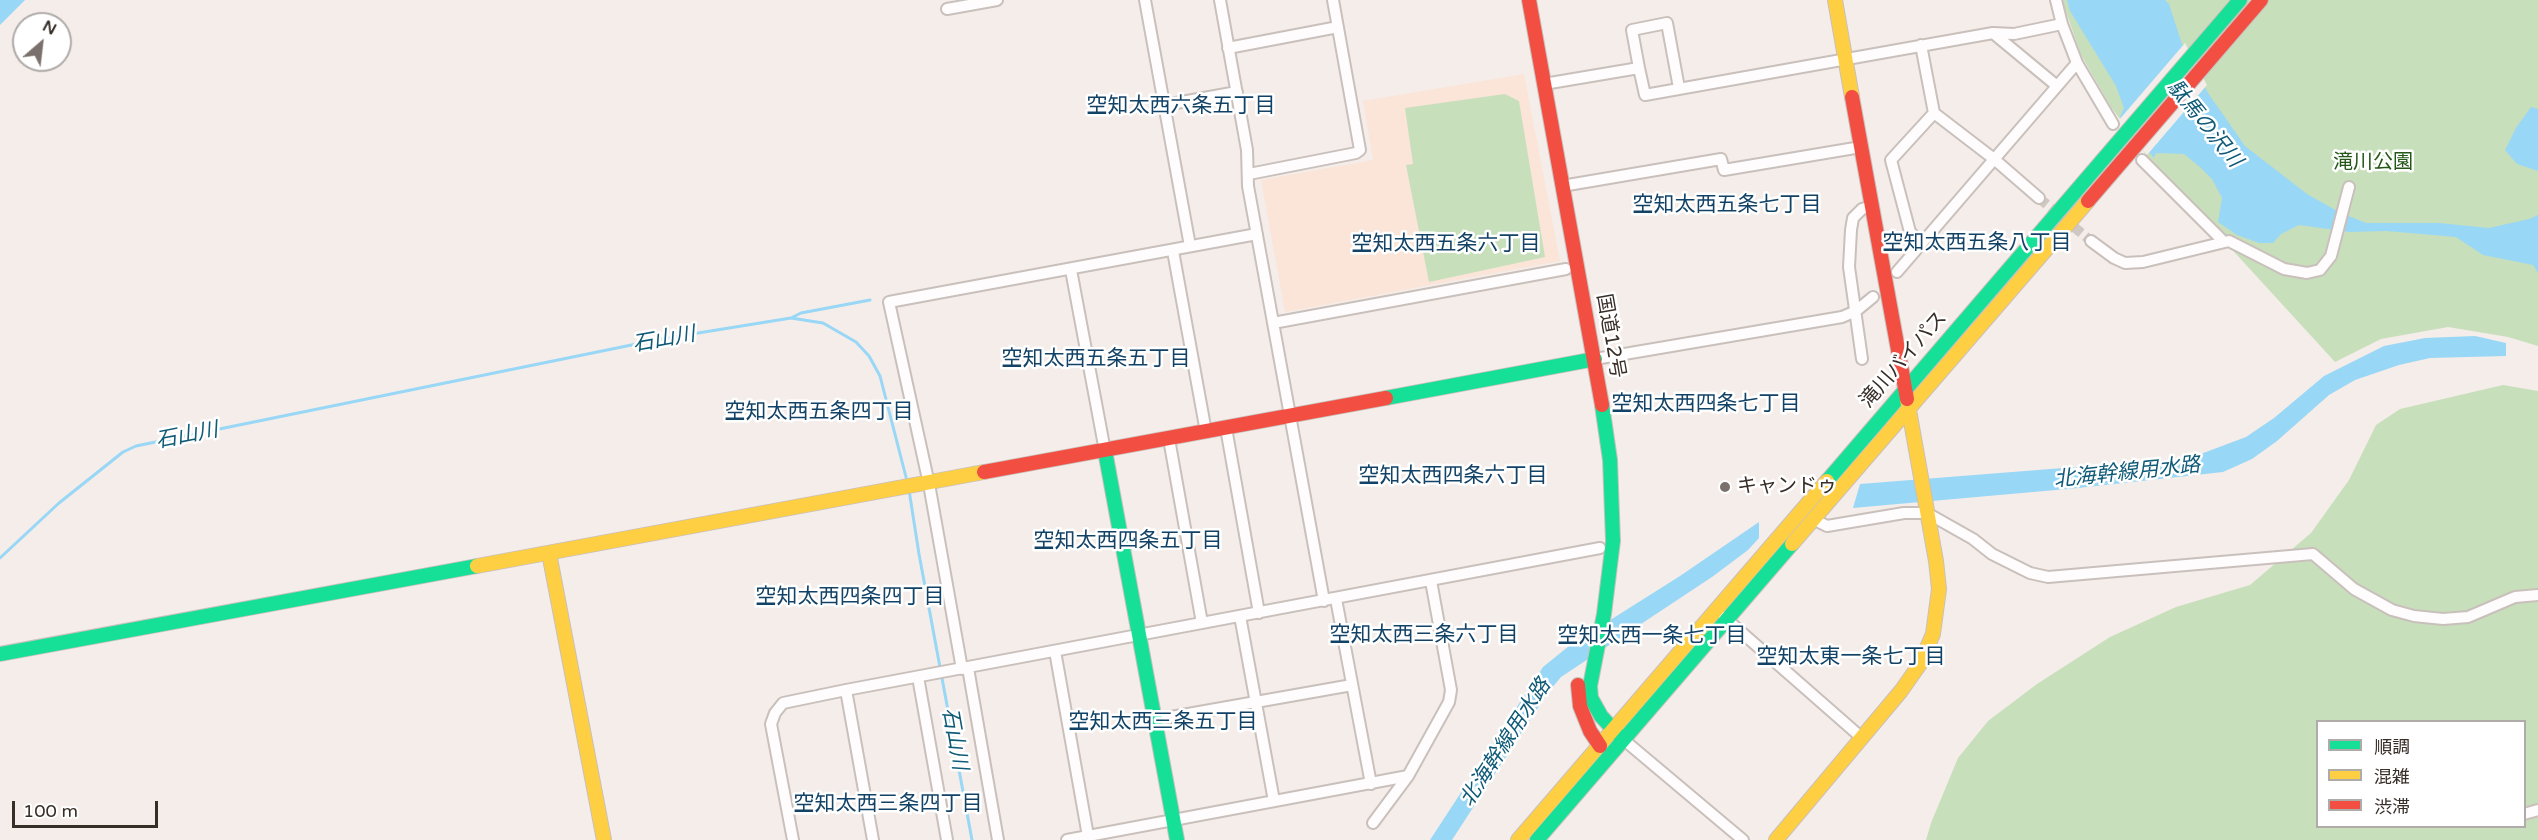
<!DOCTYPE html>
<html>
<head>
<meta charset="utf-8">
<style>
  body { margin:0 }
  #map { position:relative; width:2538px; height:840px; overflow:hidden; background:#f5ede9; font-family:"Varela Round","Noto Sans JP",sans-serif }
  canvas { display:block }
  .legend { position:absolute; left:2316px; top:720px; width:210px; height:108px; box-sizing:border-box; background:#fff; border:2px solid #afaba9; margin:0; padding:8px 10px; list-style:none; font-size:18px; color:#382e28 }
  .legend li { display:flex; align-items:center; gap:12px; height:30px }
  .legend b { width:30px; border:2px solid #afaba9 }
  .north { position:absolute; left:12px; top:12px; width:60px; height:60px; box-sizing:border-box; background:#fff; border:2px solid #afaba9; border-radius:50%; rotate:28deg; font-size:16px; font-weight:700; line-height:24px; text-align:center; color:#382e28 }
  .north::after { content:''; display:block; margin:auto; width:21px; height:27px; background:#7a716c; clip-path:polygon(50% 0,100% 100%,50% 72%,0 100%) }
  .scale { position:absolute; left:12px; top:801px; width:146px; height:27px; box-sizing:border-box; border:3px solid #382e28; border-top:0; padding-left:8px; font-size:18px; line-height:21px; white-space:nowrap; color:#382e28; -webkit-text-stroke:4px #fff; paint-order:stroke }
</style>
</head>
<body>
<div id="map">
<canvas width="2538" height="840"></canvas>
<ul class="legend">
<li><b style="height:8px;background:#16e098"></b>順調</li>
<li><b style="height:8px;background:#ffcf43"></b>混雑</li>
<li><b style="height:8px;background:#f24e42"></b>渋滞</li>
</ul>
<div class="north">N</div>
<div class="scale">100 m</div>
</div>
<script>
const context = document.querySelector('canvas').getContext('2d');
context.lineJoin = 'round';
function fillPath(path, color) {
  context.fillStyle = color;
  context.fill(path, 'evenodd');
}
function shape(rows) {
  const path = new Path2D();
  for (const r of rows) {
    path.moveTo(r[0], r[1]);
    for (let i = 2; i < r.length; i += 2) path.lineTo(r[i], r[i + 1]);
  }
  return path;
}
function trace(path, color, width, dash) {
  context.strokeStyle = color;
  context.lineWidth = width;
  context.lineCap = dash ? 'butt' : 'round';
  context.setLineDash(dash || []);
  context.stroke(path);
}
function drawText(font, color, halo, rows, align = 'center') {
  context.font = font + ' "Varela Round","Noto Sans JP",sans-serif';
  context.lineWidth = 5;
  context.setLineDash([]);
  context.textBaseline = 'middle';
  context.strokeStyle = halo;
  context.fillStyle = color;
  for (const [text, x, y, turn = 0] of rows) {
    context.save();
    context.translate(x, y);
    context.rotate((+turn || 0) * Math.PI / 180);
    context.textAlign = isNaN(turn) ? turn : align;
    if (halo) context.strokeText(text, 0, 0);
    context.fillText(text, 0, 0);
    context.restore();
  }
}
const built = shape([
  [1524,74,1560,261,1285,312,1261,180,1373,160,1363,101]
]);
const green = shape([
  [2062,0,2538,0,2538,346,2508,337,2448,327,2381,339,2335,362,2150,160,2111,107,2081,55],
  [1505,94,1519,101,1545,257,1429,282,1406,165,1413,164,1405,108],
  [2503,385,2538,391,2538,840,1926,840,1931,823,1958,758,1988,721,2037,684,2110,637,2176,607,2250,585,2311,533,2349,480,2376,425,2400,409],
  [2318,722,2524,722,2524,826,2318,826]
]);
const water = shape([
  [0,0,25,0,0,25],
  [2067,0,2165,0,2169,4,2182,44,2208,93,2245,146,2307,194,2339,212,2366,223,2439,223,2489,228,2529,219,2538,215,2538,273,2533,265,2483,255,2456,237,2386,231,2349,232,2299,225,2281,234,2273,243,2259,243,2237,235,2218,222,2222,198,2212,179,2200,167,2184,154,2156,153,2154,158,2120,117,2124,108,2116,86,2070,11],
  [2531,107,2538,109,2538,171,2517,164,2505,150,2516,128],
  [2475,336,2506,343,2506,356,2430,358,2399,365,2355,380,2329,395,2277,441,2252,459,2223,472,2078,488,1853,508,1860,484,2190,458,2246,437,2274,418,2324,376,2384,346,2425,338],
  [1759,522,1759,538,1748,550,1712,577,1561,677,1546,695,1452,840,1430,840,1543,667,1569,646,1680,576]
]);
const pier = shape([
  [2185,43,2207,85,2147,155,2119,120]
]);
const stream = shape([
  [793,317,801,313,870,300],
  [909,490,919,554,972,840],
  [0,558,59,503,123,452,136,446,661,339,791,318,823,323,856,342,869,356,880,376,907,481]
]);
const streetTunnel = shape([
  [2039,198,2091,241]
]);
const street = shape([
  [1145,0,1190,246],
  [1220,0,1247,150,1248,186,1324,601],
  [2056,0,2062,24,2077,63,2113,124],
  [947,9,997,0],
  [1993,33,2014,34,2062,24],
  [1921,45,1934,113,1994,159,2039,198],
  [1228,48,1338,27],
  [1639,68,1632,30,1667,23,1679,88],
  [1544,84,1639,68,1645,95,1993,33,2057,86],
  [1165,105,1237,92],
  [2142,160,2224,242],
  [1249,174,1356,153,1360,150,1333,0],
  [1562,186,1721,159,1724,170,1861,147],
  [2091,241,2114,258,2125,263,2143,262,2229,241,2284,269,2307,273,2320,270,2331,256,2349,187],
  [1921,243,1910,232,1891,160,1934,113],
  [1173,251,1206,432],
  [1071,270,1105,451],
  [1897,272,2077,63],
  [1273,323,1566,269],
  [1595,359,1842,317,1856,311,1873,297],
  [1862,359,1849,267,1851,230,1853,218,1862,209,1872,206],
  [1226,428,1259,613],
  [1169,439,1202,623],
  [1813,519,1827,526,1904,513,1927,513,1973,539,1992,554,2030,573,2048,577,2313,554,2354,589,2392,610,2414,616,2443,619,2468,617,2515,597,2538,595],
  [1336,599,1371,784],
  [1240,616,1274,801],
  [1724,617,1862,738],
  [1055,651,1088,836],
  [968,668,998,840],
  [962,669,929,484,889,302,1257,234],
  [918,677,947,840],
  [846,690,873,840],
  [1154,720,1352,685],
  [1624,740,1743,840],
  [2524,814,2538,810],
  [1373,823,1408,776,1449,702,1451,690,1431,581],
  [793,840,771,724,775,713,783,703,846,690,1600,548],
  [1067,840,1408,776]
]);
const fast = shape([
  [1386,398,1595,359],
  [1602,405,1610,460,1613,541,1604,614,1590,686,1591,698,1601,716,1621,738],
  [1105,451,1177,840],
  [1827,481,2240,0],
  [0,654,477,566],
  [1537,840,1792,544]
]);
const slow = shape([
  [1835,0,1852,97],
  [1792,544,2088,201],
  [549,553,604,840],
  [477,566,984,472],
  [1518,840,1827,481],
  [1776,840,1901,691,1920,664,1933,634,1939,589,1936,561,1907,399]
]);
const jam = shape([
  [1529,0,1602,405],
  [1852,97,1907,399],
  [2088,201,2261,0],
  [984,472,1386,398],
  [1578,685,1580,706,1590,731,1600,746]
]);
const markers = [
  [1725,487,6,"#7a716c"]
];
const parkNames = [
  ["滝川公園",2373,163]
];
const streetNames = [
  ["国道12号",1610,336,80],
  ["滝川バイパス",1904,360,-49]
];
const poiNames = [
  ["キャンドゥ",1737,487]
];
const neighbourhoodNames = [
  ["空知太西六条五丁目",1181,106],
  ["空知太西五条七丁目",1727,205],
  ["空知太西五条八丁目",1977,243],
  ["空知太西五条六丁目",1446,244],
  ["空知太西五条五丁目",1096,359],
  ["空知太西四条七丁目",1706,404],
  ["空知太西五条四丁目",819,412],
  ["空知太西四条六丁目",1453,476],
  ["空知太西四条五丁目",1128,541],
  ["空知太西四条四丁目",850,597],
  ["空知太西三条六丁目",1424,635],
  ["空知太西一条七丁目",1652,636],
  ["空知太東一条七丁目",1851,657],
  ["空知太西三条五丁目",1163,722],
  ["空知太西三条四丁目",888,804]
];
const waterNames = [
  ["駄馬の沢川",2204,124,51],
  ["石山川",664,340,-10],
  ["石山川",187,436,-11],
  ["北海幹線用水路",2127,473,-6],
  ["石山川",954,739,80],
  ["北海幹線用水路",1506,743,-57]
];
fillPath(built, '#fae5d8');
fillPath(green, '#c8dfbc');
fillPath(water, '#99d7f6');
fillPath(pier, '#f5ede9');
trace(stream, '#99d7f6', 3);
trace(streetTunnel, '#cfc7c2', 10, [10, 5]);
trace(street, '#c9c0bc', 14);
trace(fast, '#c9c0bc', 16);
trace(slow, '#c9c0bc', 16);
trace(jam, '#c9c0bc', 16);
trace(street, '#fefcfc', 10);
trace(fast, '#16e098', 14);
trace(slow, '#ffcf43', 14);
trace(jam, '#f24e42', 14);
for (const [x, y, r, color] of markers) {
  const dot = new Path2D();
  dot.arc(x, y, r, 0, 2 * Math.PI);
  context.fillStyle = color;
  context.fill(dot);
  trace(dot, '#fff', 2);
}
drawText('20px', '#245817', '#fff', parkNames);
drawText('20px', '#382e28', '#fff', streetNames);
drawText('20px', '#382e28', '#fff', poiNames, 'left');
drawText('21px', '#124266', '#fff', neighbourhoodNames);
drawText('italic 21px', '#0f5a77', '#fff', waterNames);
</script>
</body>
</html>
